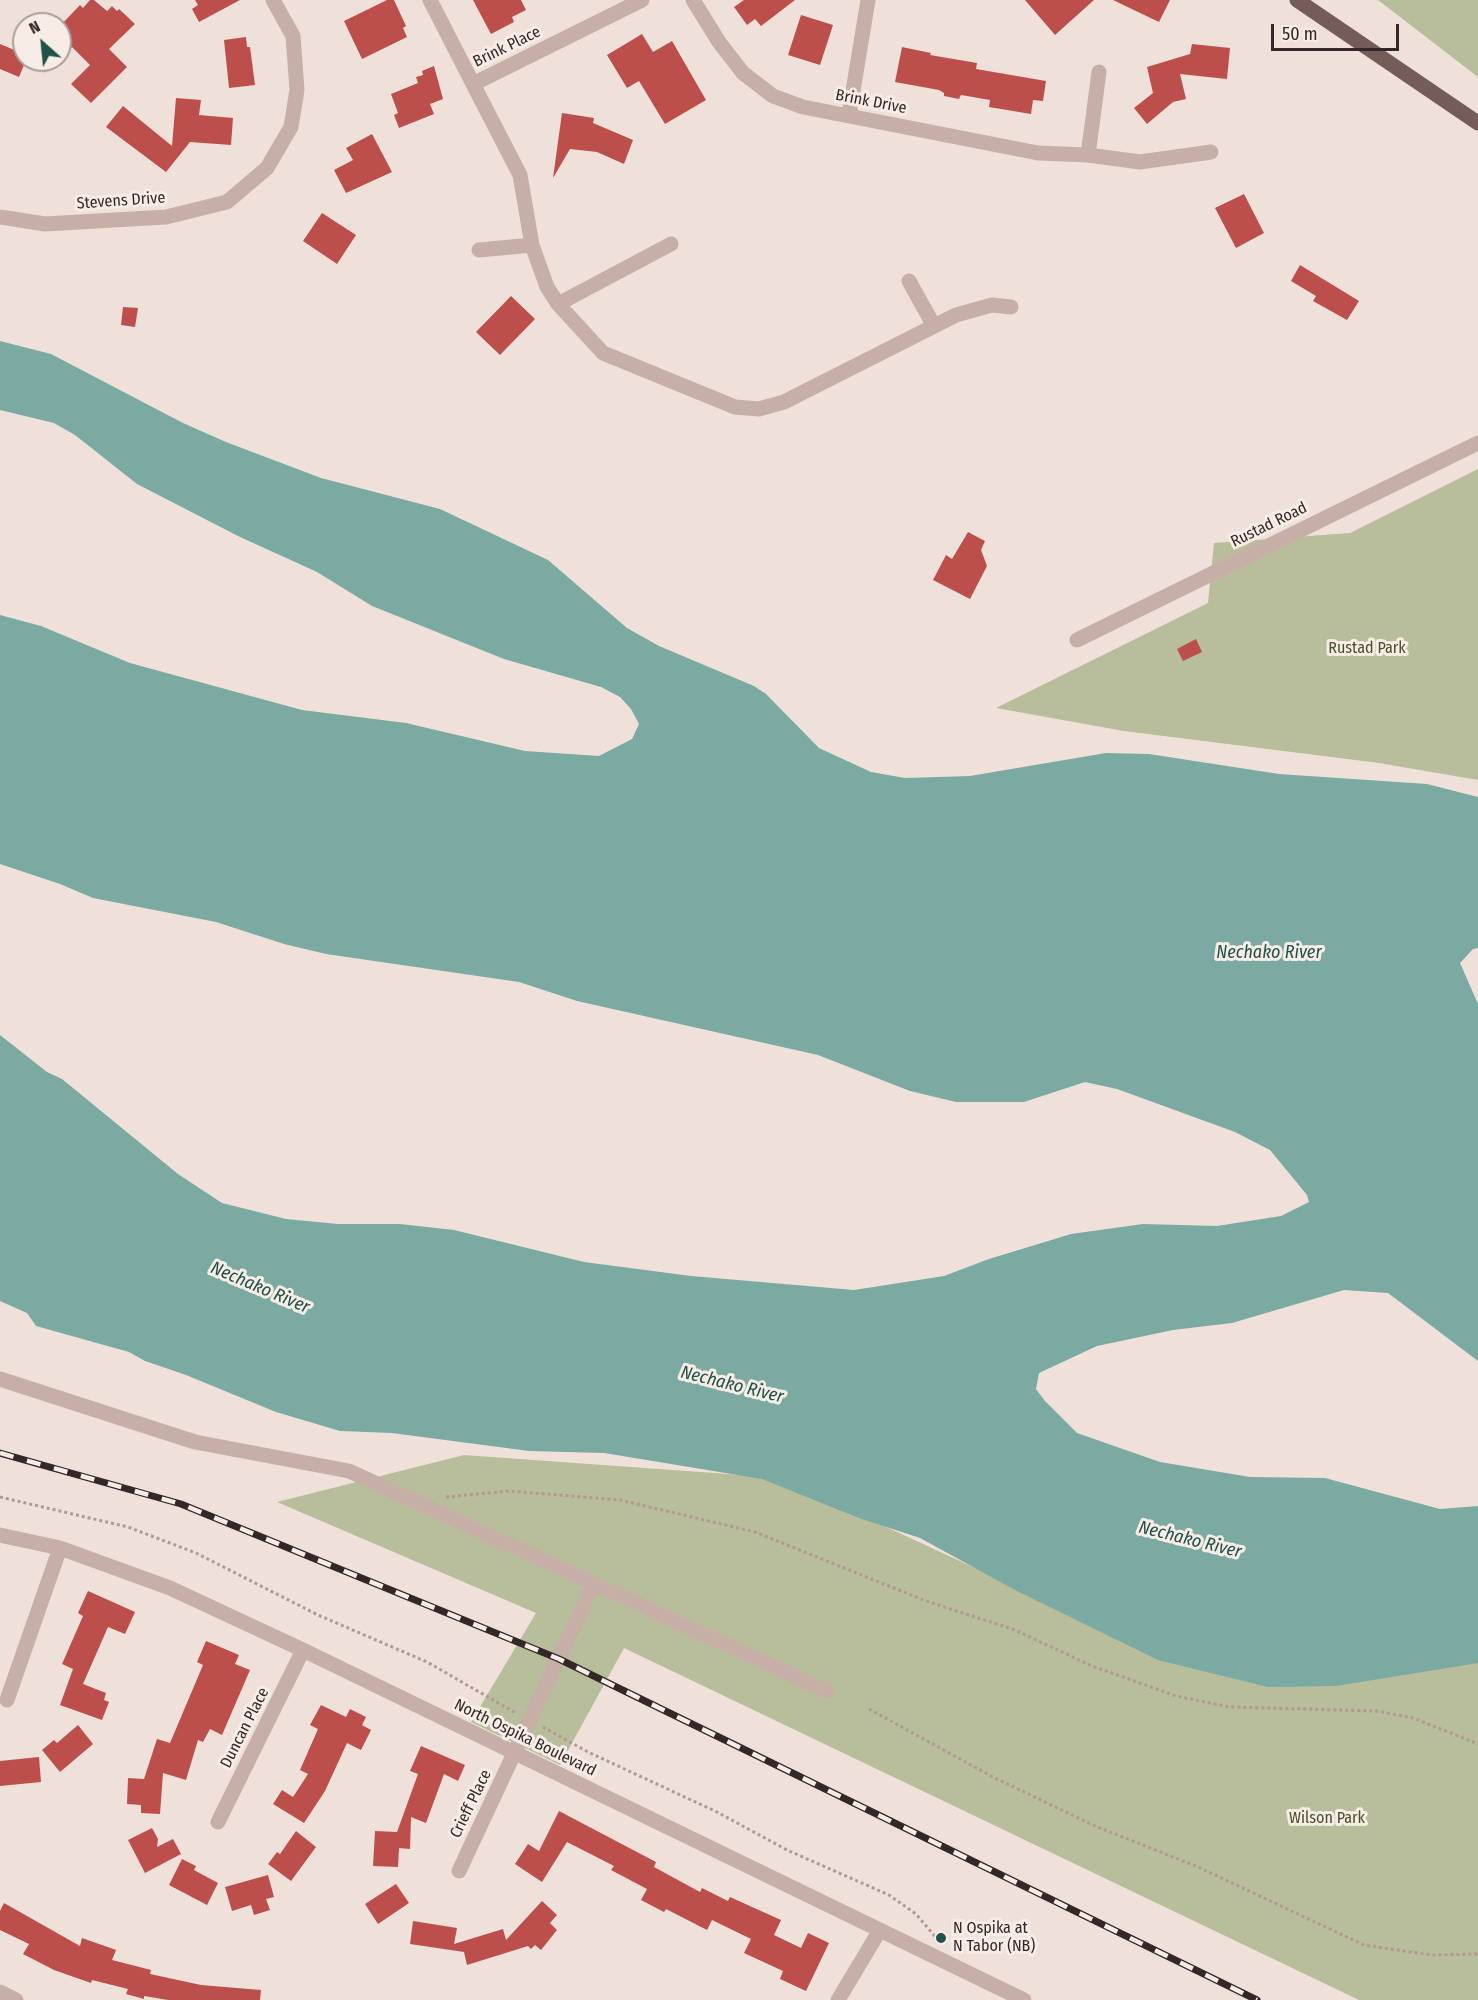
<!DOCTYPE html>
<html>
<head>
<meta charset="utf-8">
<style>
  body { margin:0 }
  #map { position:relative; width:1478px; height:2000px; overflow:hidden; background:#efe1da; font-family:"Fira Sans Condensed",sans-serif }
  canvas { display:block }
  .north { position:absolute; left:12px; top:12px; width:60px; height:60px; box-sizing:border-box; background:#f7ece6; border:2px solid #a99e9a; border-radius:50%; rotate:333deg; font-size:16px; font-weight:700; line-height:24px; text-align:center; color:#332827 }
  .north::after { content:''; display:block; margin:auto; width:21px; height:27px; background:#20514a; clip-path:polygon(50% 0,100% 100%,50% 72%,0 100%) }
  .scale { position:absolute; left:1271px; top:24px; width:128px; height:27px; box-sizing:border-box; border:3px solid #332827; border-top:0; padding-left:8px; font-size:18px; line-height:21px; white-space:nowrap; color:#332827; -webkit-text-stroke:4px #f7ece6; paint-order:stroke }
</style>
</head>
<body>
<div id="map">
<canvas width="1478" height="2000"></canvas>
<div class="north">N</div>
<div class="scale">50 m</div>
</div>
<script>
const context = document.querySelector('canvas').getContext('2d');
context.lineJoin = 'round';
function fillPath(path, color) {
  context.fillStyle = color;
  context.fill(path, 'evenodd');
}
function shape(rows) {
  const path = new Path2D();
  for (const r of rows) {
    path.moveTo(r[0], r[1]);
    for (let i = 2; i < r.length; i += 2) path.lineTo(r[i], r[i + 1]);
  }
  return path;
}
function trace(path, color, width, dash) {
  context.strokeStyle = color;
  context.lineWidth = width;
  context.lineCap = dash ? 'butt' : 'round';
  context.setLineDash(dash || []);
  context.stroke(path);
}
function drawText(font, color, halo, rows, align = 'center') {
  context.font = font + ' "Fira Sans Condensed",sans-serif';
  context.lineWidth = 6;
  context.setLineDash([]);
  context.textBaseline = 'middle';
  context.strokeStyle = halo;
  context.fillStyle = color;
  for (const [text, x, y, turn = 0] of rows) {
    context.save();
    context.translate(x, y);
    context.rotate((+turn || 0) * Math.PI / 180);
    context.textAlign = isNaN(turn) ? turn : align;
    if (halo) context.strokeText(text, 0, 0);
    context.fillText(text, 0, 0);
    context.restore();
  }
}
const green = shape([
  [1378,0,1478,0,1478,77],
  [1478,469,1478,780,1379,763,1124,731,996,708,1208,603,1214,543,1350,533],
  [464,1455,770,1477,789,1482,1027,1592,1478,1649,1478,2000,1359,2000,624,1648,560,1765,471,1722,536,1613,277,1502]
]);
const water = shape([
  [0,341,51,354,183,423,226,442,321,478,440,509,548,560,627,628,659,646,754,686,766,694,819,748,871,772,905,778,970,776,1106,753,1149,754,1279,774,1427,784,1478,797,1478,948,1473,949,1460,963,1478,1004,1478,1361,1388,1293,1344,1290,1232,1323,1173,1330,1097,1346,1039,1373,1036,1389,1045,1401,1077,1433,1160,1462,1250,1477,1325,1478,1440,1509,1478,1506,1478,1663,1336,1686,1268,1687,1158,1660,1015,1590,920,1538,859,1518,762,1479,604,1453,529,1451,392,1433,340,1431,276,1412,186,1375,145,1361,129,1352,36,1326,27,1313,0,1301,0,1035,47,1072,62,1079,178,1174,222,1203,286,1219,338,1224,400,1224,454,1230,584,1262,691,1276,854,1290,944,1276,989,1259,1071,1234,1143,1224,1217,1226,1281,1216,1309,1202,1307,1195,1270,1150,1235,1132,1117,1089,1085,1082,1024,1102,956,1102,910,1091,818,1055,577,1001,519,982,326,954,284,944,216,922,93,898,60,884,0,864,0,615,41,626,130,663,302,710,406,723,525,751,599,756,632,739,639,724,631,709,620,697,601,687,504,659,372,606,317,572,240,537,137,484,75,435,54,423,0,410]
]);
const building = shape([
  [90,0,94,0,107,11,112,6,117,11,119,9,135,24,109,49,127,67,91,103,71,84,90,65,72,47,60,58,60,26,80,5,83,8],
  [195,0,240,0,199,22,192,9,198,5],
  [387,0,394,0,406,26,403,28,407,37,362,59,344,21],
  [473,0,521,0,526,10,512,17,514,22,491,34],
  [744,0,795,0,761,26,755,19,747,25,734,7],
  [1025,0,1094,0,1055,35],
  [1113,0,1170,0,1159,22],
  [801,15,833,25,820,65,788,55],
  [642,34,653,52,672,41,706,100,665,124,639,81,627,88,607,55],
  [246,37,247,47,250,47,255,85,229,88,224,40],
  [0,44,24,54,24,65,19,77,0,69],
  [1192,44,1230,48,1227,79,1180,74,1186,99,1173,102,1147,124,1134,108,1153,93,1147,67,1190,54],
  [902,47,931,53,930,55,977,63,976,69,1046,81,1043,101,1033,100,1031,114,989,107,990,100,961,95,959,99,944,96,944,93,939,90,895,82],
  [434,66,443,99,430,104,434,114,399,128,394,115,398,113,391,94,418,83,416,77,423,75,422,71],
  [176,98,201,100,199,115,233,118,231,145,190,142,166,172,106,127,123,106,172,146],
  [562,113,594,118,593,123,633,140,624,164,597,152,570,149,553,178],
  [372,134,392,172,346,193,334,170,353,160,346,148],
  [1244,194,1264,233,1236,248,1215,208],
  [322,213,356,235,337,264,303,241],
  [1300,265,1359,301,1347,320,1313,301,1316,296,1291,281],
  [511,296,535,319,500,355,476,332],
  [123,307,138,308,135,327,121,325],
  [968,532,985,541,981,550,987,566,970,599,933,580,946,555,952,559],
  [1196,639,1202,652,1183,661,1177,649],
  [88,1591,135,1612,125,1634,108,1627,83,1684,106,1693,104,1700,109,1702,102,1720,60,1705,73,1669,62,1664,83,1616,78,1613],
  [206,1641,239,1655,235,1664,250,1670,222,1735,210,1729,203,1742,198,1740,186,1780,163,1773,160,1814,141,1813,141,1805,127,1804,128,1778,144,1779,157,1739,170,1743,203,1665,197,1662],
  [321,1705,346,1717,350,1709,366,1717,362,1725,371,1730,361,1750,347,1743,325,1791,304,1823,273,1804,282,1790,293,1797,308,1774,300,1770,318,1729,310,1725],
  [78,1725,93,1744,60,1772,42,1750,54,1740,57,1743],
  [421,1746,465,1765,458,1781,444,1774,426,1823,411,1817,410,1849,399,1848,398,1867,373,1866,375,1831,397,1832,418,1774,410,1771],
  [39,1757,41,1782,0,1786,0,1761],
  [559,1811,656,1862,654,1867,700,1892,702,1888,728,1901,730,1897,781,1920,774,1935,801,1948,808,1933,829,1943,806,1991,780,1979,783,1971,744,1953,751,1939,712,1920,707,1930,666,1909,664,1912,641,1900,647,1889,611,1870,614,1866,567,1842,542,1882,515,1864,528,1844,539,1851],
  [152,1828,158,1839,157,1847,173,1839,181,1854,145,1873,128,1840],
  [296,1831,316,1847,291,1881,268,1864,277,1852,280,1854],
  [182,1859,196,1866,194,1870,218,1883,207,1905,169,1885],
  [268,1875,274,1897,266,1899,270,1910,254,1915,251,1905,232,1911,225,1887],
  [396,1884,409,1903,378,1924,365,1904],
  [542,1901,557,1915,550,1923,557,1930,541,1950,535,1945,531,1949,528,1946,467,1965,464,1952,410,1944,413,1921,457,1928,454,1944,503,1929,506,1940],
  [4,1903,80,1946,82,1938,116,1950,112,1960,151,1970,150,1974,201,1985,261,1990,260,2000,168,2000,144,1996,144,1999,126,1994,128,1989,92,1980,91,1983,54,1970,23,1954,29,1944,0,1930,0,1911]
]);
const path = shape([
  [0,1497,128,1527,196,1553,318,1615,427,1662,516,1713],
  [446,1497,509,1491,620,1500,755,1532,926,1601,1015,1630,1092,1666,1176,1696,1230,1707,1376,1711,1413,1718,1478,1744],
  [869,1709,991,1776,1095,1826,1198,1867,1364,1945,1431,1955,1478,1954],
  [543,1727,588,1752,717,1812,787,1850,889,1895,916,1914,938,1940]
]);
const minor = shape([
  [430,0,473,84,642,0],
  [693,0,719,42,743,73,773,96,803,107,1038,153,1088,155,1140,162,1211,152],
  [473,84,520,175,532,245,547,287,558,304,603,353,735,407,759,409,784,402,956,315,992,305,1011,307],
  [849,115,868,0],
  [1088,155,1099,72],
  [0,217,45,224,166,217,227,202,267,168,291,127,297,90,293,36,273,0],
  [479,250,532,245],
  [909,281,934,326],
  [558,304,671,244],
  [1077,640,1478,443],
  [0,1379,195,1442,349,1471,827,1691],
  [0,1535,60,1548,170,1588,303,1650,1024,2000],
  [7,1700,60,1548],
  [218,1822,303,1650],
  [459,1871,593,1585],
  [0,1992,16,2000],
  [838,2000,880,1930]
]);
const major = shape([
  [1297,0,1478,123]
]);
const rail = shape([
  [0,1453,181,1504,559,1659,1257,2000]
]);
const markers = [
  [941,1938,6,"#20514a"]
];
const streetNames = [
  ["Brink Place",507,47,-26],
  ["Brink Drive",871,102,11],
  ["Stevens Drive",121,201,-4],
  ["Rustad Road",1269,525,-26],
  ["Duncan Place",245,1728,-63],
  ["North Ospika Boulevard",525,1738,26],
  ["Crieff Place",471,1804,-64]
];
const parkNames = [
  ["Rustad Park",1367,649],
  ["Wilson Park",1327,1819]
];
const poiNames = [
  ["N Ospika at",953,1929],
  ["N Tabor (NB)",953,1947]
];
const waterNames = [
  ["Nechako River",1269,953],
  ["Nechako River",260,1288,23],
  ["Nechako River",732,1385,14],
  ["Nechako River",1190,1540,14]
];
fillPath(green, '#b8bd9b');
fillPath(water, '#7baaa2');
fillPath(building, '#bc4f4b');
trace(path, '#b29991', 3, [3, 3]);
trace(minor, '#c6afa7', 15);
trace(major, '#745d59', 15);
trace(rail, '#332827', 7);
trace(rail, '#f7ece6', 4.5, [14]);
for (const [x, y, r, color] of markers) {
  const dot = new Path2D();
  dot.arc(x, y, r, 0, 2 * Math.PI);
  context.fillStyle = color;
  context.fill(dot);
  trace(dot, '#f7ece6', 2);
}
drawText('16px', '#332827', '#f7ece6', streetNames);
drawText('16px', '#4a4f2d', '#f7ece6', parkNames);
drawText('16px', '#332827', '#f7ece6', poiNames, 'left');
drawText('italic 18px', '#20514a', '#f7ece6', waterNames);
</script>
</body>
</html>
